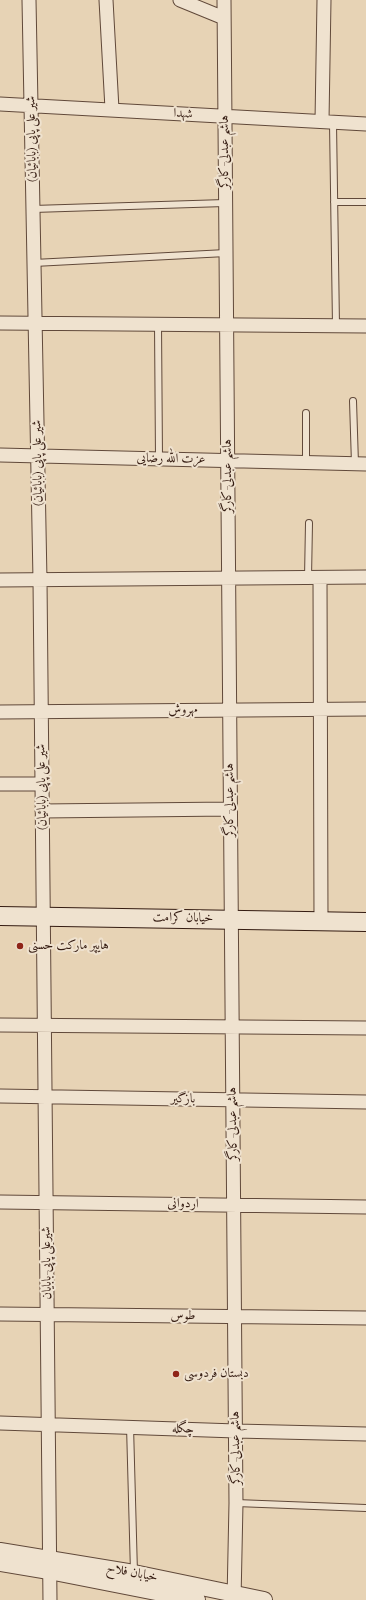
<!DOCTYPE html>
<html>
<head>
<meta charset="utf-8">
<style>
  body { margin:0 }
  canvas { display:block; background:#e7d3b5 }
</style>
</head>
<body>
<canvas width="366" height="1600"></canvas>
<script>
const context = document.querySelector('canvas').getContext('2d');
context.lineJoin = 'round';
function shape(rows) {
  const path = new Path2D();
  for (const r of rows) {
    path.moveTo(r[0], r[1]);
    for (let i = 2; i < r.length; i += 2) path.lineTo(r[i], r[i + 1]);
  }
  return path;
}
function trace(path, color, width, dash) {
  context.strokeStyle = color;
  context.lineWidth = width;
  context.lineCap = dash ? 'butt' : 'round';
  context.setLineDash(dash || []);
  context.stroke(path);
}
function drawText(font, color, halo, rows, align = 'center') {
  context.font = font + ' "IM FELL French Canon",Amiri,serif';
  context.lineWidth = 4;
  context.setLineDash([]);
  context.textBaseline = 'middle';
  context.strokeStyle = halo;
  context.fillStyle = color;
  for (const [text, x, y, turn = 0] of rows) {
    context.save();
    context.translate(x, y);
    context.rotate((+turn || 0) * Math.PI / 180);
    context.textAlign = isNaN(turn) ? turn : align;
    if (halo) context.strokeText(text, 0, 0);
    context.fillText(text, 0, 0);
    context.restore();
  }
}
const service = shape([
  [333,123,336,326],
  [334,202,366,202],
  [33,209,225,203],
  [34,263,226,253],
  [158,324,159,459],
  [353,401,355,464],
  [306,413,306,462],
  [308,578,309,523],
  [130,1426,134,1573],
  [236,1503,366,1508]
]);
const minor = shape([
  [29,0,40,580,50,1600],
  [106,0,112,109],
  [180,0,224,18],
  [224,0,236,1503,234,1600],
  [0,104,366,124],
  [322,121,324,0],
  [0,323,366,326],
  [0,455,366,464],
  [320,578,321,921],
  [0,580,366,577],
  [0,712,366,709],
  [0,784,42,784],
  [42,811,230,809],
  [0,1025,366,1028],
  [0,1096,366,1102],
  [0,1202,366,1207],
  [0,1314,366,1318],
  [0,1423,236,1431,366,1434]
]);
const tertiary = shape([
  [0,1551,134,1573,264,1600],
  [0,1563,49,1571,197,1600]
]);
const secondary = shape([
  [0,916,366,922]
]);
const markers = [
  [20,946,4,"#8f2418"],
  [176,1374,4,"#8f2418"]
];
const streetNames = [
  ["شهدا",183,114,3],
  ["شیر علی پاپی (بابائیان)",32,139,-91],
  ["هاشم عبدلی-کارگر",225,152,-90],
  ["عزت الله رضایی",171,459,1],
  ["شیر علی پاپی (بابائیان)",38,463,-91],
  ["هاشم عبدلی-کارگر",228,476,-90],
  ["مهروش",183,710,-1],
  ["شیر علی پاپی (بابائیان)",42,787,-91],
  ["هاشم عبدلی-کارگر",230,800,-90],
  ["خیابان کرامت",183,918,1],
  ["بازگیر",183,1099,1],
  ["هاشم عبدلی-کارگر",233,1124,-91],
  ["اردوانی",183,1204,1],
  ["شیرعلی پاپی-بابایان",47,1263,-91],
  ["طوس",183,1316,1],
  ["چگله",183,1429,3],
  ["هاشم عبدلی-کارگر",236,1448,-91],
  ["خیابان فلاح",132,1573,11]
];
const poiNames = [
  ["هایپر مارکت حسنی",28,946],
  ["دبستان فردوسی",184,1374]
];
trace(service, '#61493a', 8);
trace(minor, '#61493a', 15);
trace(tertiary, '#61493a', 18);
trace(secondary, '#341b11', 20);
trace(service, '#efe2cf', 6);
trace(minor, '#efe2cf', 13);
trace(tertiary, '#efe2cf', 16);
trace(secondary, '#efe2cf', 18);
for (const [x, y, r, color] of markers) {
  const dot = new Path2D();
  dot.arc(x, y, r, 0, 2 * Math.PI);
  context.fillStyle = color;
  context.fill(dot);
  trace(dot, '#efe2cf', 1.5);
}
drawText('13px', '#341b11', '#efe2cf', streetNames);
drawText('13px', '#341b11', '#efe2cf', poiNames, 'left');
</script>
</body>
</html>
